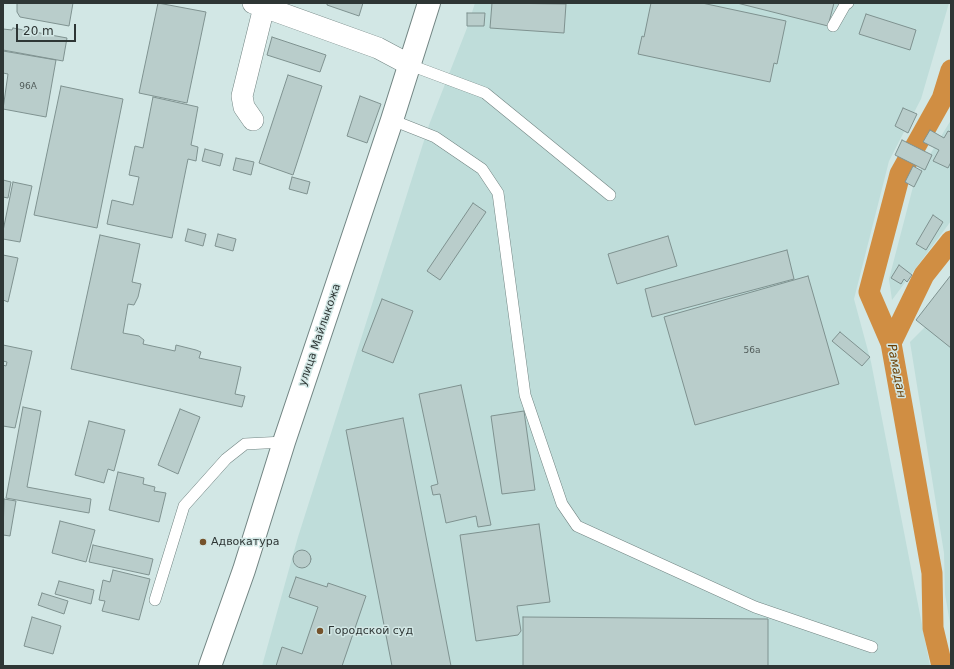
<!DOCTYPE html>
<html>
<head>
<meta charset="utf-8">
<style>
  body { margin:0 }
  #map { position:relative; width:954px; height:669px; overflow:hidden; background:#d2e7e5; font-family:"DejaVu Sans",sans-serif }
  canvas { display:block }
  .frame { position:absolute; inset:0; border:4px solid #2e3635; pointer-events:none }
  .scale { position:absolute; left:16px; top:24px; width:60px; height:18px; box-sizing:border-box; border:2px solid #2e3635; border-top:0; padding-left:5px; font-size:12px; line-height:14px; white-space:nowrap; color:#2e3635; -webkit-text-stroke:3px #d2e7e5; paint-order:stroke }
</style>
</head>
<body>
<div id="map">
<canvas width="954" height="669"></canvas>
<div class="frame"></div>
<div class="scale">20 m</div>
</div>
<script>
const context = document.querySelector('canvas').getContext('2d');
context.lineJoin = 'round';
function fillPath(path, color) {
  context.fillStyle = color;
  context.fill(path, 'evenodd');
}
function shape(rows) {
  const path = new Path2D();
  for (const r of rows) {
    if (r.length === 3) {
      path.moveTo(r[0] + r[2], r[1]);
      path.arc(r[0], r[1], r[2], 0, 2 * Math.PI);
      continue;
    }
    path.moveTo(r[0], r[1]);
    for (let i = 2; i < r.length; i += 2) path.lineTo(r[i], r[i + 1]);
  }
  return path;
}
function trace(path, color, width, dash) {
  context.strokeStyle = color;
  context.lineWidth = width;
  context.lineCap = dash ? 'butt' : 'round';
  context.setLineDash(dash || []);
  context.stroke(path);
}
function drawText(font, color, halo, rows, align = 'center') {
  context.font = font + ' "DejaVu Sans",sans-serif';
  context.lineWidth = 3;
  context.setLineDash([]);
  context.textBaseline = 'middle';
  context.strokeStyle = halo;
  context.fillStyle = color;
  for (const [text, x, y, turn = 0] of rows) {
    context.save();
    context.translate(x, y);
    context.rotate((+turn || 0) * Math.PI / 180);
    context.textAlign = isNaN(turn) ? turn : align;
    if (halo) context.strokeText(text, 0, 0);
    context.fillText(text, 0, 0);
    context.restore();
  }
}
const built = shape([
  [475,3,949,3,921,99,889,161,854,299,871,362,930,666,262,666,298,537,429,125,467,28],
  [951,120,951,221,892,300,889,279,915,179],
  [951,301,951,629,945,594,944,553,910,342]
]);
const canal = shape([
  [891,343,924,275,951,241],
  [942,666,933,628,932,573,891,343,869,292,900,174,942,99,951,70]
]);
const building = shape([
  [17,3,73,3,69,26,20,17,17,12,17,3],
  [158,3,206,12,187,103,139,93,158,3],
  [327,3,363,3,359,16,327,5,327,3],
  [492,3,566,4,564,33,490,28,492,3],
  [651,3,702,3,786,21,777,64,774,63,770,82,638,54,642,36,644,37,651,3],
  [737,3,834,3,828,26,737,3],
  [467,13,485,13,484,26,467,26,467,13],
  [866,14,916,30,910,50,859,34,866,14],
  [13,28,67,38,63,61,3,50,3,29,12,30,13,28],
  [272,37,326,55,320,72,267,55,272,37],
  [3,51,56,60,46,117,3,109,8,74,3,73,3,51],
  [288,75,322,86,293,175,259,163,288,75],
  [61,86,123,99,97,228,34,215,61,86],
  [360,96,381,104,367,143,347,136,360,96],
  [153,97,198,107,191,145,198,147,196,161,188,159,172,238,107,224,112,200,133,205,139,177,129,175,135,146,143,148,153,97],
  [903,108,917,114,908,133,895,126,903,108],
  [930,130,944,138,948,131,951,132,951,162,948,168,933,161,939,150,923,142,930,130],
  [902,140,932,155,925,170,895,155,902,140],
  [205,149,223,154,220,166,202,161,205,149],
  [236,158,254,162,251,175,233,170,236,158],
  [913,166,922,171,914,187,905,182,913,166],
  [292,177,310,182,307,194,289,189,292,177],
  [3,180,11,182,8,198,3,197,3,180],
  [13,182,32,186,20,242,3,239,3,231,13,182],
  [473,203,486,212,440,280,427,271,473,203],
  [933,215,943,222,926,250,916,244,933,215],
  [188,229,206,234,203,246,185,241,188,229],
  [218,234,236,239,233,251,215,246,218,234],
  [100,235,140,244,132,282,141,284,138,297,134,305,128,304,123,333,139,336,144,340,143,344,175,351,176,345,196,350,201,352,199,358,241,367,235,394,245,396,242,407,71,369,100,235],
  [668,236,677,266,617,284,608,254,668,236],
  [787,250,794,279,652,317,645,289,787,250],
  [3,255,18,258,8,302,3,300,3,255],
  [899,265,912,275,907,282,904,279,901,284,891,278,899,265],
  [951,275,951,348,916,320,951,275],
  [808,276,839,384,695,425,664,317,808,276],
  [382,299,413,311,393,363,362,351,382,299],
  [840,332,870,357,862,366,832,341,840,332],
  [3,345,32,351,15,428,3,426,3,365,6,366,7,362,3,361,3,345],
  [461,385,491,525,478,527,476,516,446,523,440,494,433,495,431,486,438,484,419,394,461,385],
  [23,407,41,411,27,487,91,499,89,513,6,498,23,407],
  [180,409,200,417,178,474,158,465,180,409],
  [524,411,535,490,502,494,491,416,524,411],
  [403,418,451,666,392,666,346,430,403,418],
  [89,421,125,430,114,471,108,469,104,483,75,475,89,421],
  [118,472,144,478,143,484,155,487,154,491,166,493,159,522,109,510,118,472],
  [4,499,16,501,10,536,3,535,4,499],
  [60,521,95,530,86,562,52,553,60,521],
  [539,524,550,602,517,606,521,631,518,635,476,641,460,535,539,524],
  [93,545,153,559,149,575,89,562,93,545],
  [302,559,9],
  [113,570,150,579,139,620,102,611,105,601,99,600,103,580,110,582,113,570],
  [296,577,327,587,328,583,366,596,342,666,276,666,282,647,302,654,318,607,289,597,296,577],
  [59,581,94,590,91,604,55,594,59,581],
  [42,593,68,601,64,614,38,605,42,593],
  [32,617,61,626,53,654,24,646,32,617],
  [523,617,768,619,768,666,523,666,523,617]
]);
const lane = shape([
  [833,26,845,5,848,3],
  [410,65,485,93,610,195],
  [392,120,435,137,482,169,498,193,525,395,562,504,577,526,755,607,872,647],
  [155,600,184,506,226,459,245,444,284,442]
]);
const street = shape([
  [253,3,378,48,410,65],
  [253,120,244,107,242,96,264,7]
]);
const secondary = shape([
  [210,666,244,570,284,442,392,120,429,3]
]);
const markers = [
  [203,542,4,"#75522b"],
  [320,631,4,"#75522b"]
];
const numberNames = [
  ["96А",28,87],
  ["56а",752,351]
];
const streetNames = [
  ["улица Майлыкожа",320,335,-71]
];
const poiNames = [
  ["Адвокатура",211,542],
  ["Городской суд",328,631]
];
const waterNames = [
  ["Рамадан",896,371,79]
];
fillPath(built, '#bfddda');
trace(canal, '#d08e43', 21);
fillPath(building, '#b9cdcb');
trace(building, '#7f9290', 1);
trace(lane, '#728583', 12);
trace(street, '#728583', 22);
trace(secondary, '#728583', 24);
trace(lane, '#fff', 11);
trace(street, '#fff', 21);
trace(secondary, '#fff', 22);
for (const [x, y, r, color] of markers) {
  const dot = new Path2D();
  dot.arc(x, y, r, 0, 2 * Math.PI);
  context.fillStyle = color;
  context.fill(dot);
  trace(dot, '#d2e7e5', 1.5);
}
drawText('9px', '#515c5a', null, numberNames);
drawText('11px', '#2e3635', '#d2e7e5', streetNames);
drawText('11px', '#2e3635', '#d2e7e5', poiNames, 'left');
drawText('italic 12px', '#693d00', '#d2e7e5', waterNames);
</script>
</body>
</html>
